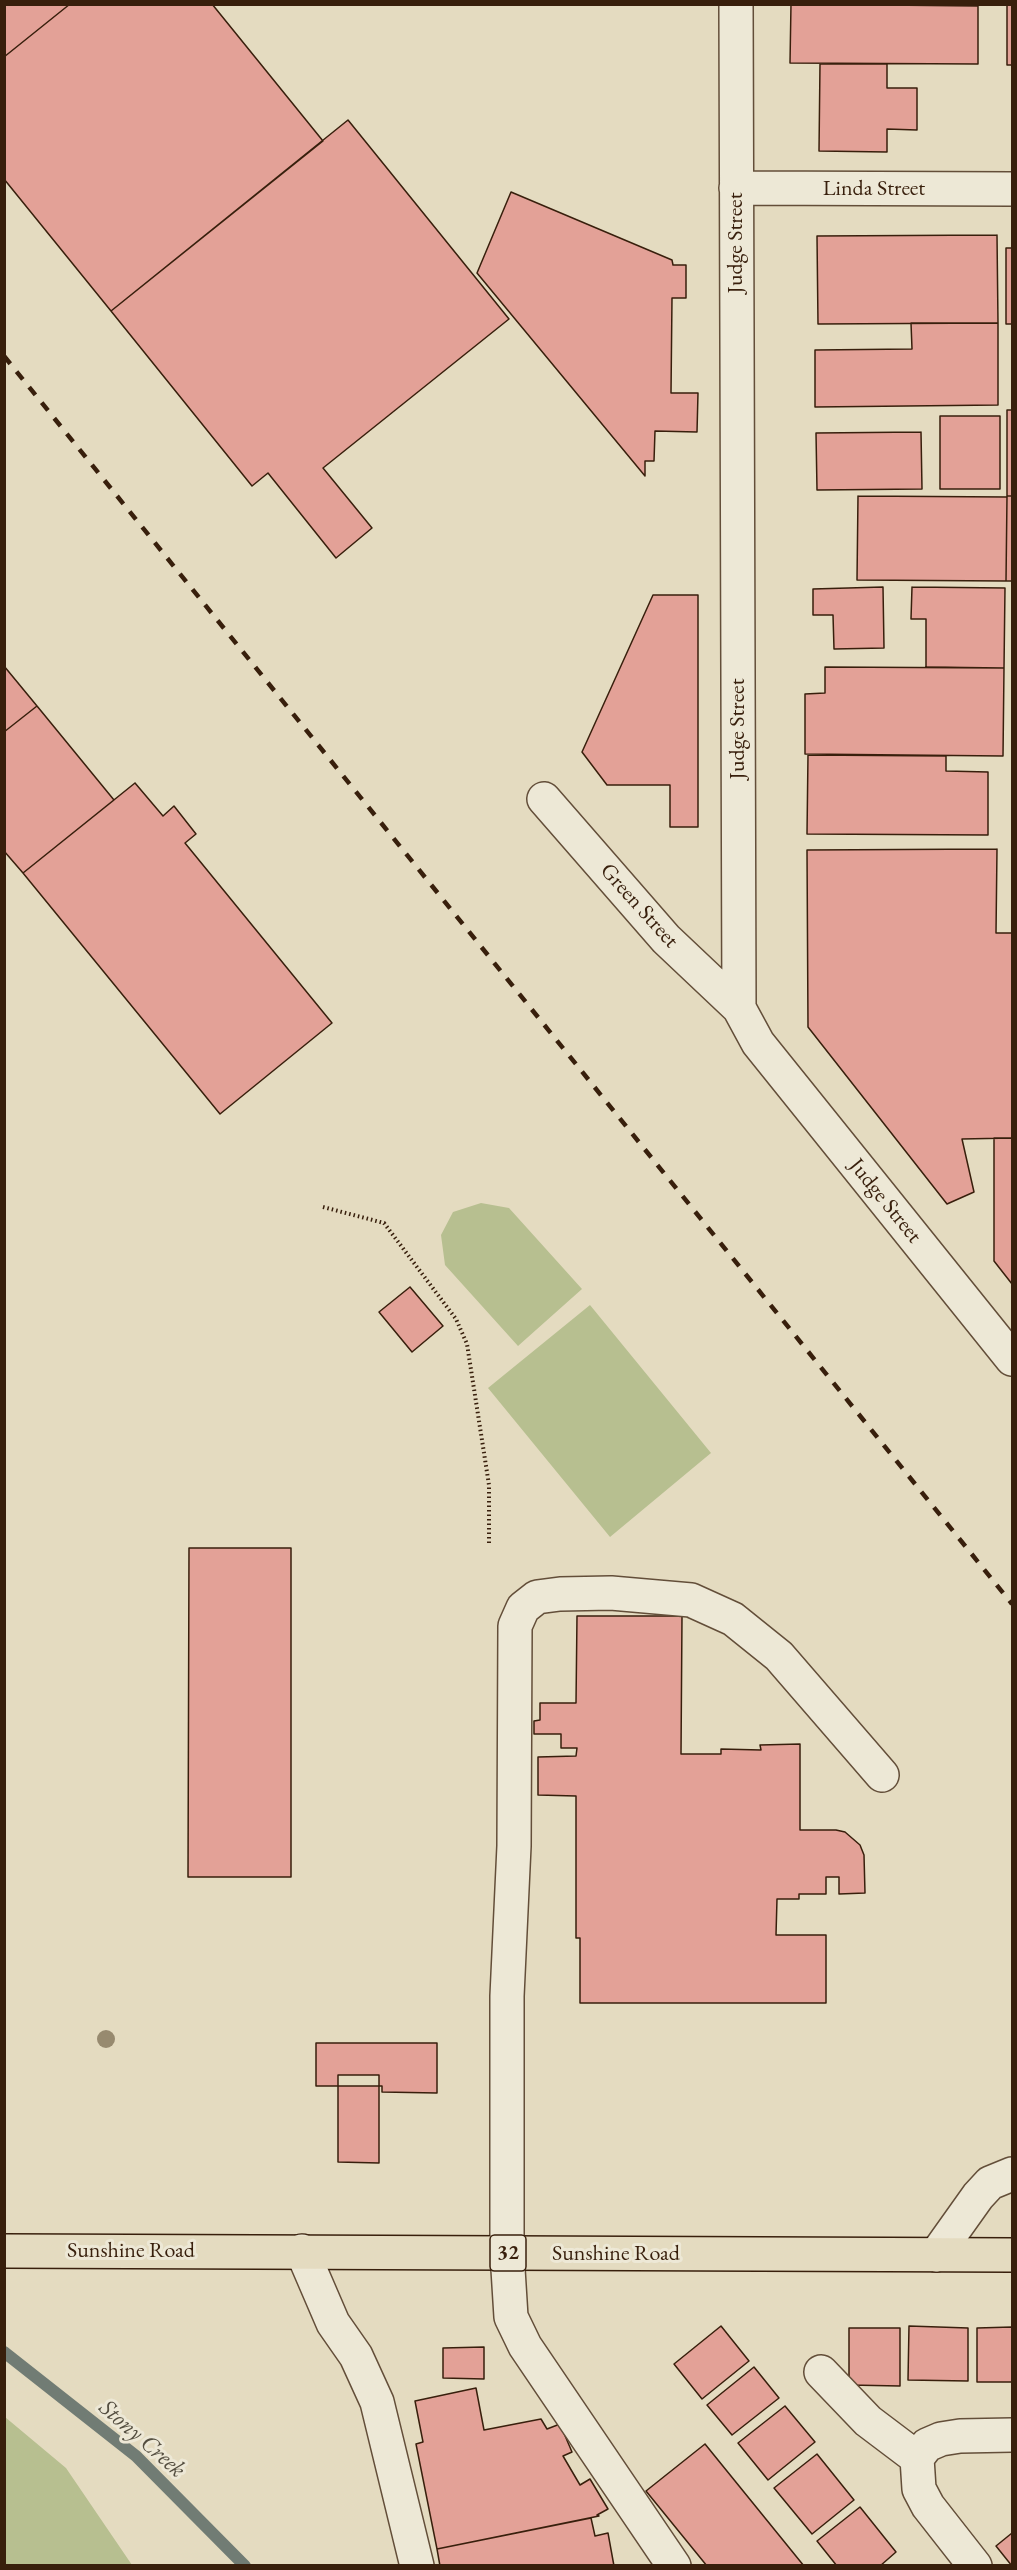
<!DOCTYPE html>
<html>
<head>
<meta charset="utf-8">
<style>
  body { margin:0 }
  #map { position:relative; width:1017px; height:2570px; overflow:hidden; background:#e4dbc0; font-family:"EB Garamond",serif }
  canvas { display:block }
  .frame { position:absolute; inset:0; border:6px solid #381f0c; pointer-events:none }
</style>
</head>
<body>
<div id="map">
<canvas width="1017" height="2570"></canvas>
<div class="frame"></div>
</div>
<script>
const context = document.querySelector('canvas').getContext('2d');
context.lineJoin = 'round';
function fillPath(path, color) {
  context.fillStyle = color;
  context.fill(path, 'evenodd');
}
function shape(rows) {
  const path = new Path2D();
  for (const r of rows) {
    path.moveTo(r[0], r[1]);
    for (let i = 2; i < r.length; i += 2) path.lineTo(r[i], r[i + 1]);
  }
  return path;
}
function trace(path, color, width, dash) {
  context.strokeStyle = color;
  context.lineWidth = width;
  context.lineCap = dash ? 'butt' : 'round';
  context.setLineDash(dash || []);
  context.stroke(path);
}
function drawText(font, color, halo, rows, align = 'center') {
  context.font = font + ' "EB Garamond",serif';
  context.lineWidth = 6;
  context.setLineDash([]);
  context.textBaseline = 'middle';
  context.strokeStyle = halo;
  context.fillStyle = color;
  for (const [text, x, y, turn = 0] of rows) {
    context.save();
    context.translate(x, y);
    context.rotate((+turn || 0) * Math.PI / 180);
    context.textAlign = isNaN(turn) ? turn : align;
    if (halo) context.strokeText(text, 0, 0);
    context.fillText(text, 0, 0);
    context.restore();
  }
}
const green = shape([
  [481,1203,509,1208,582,1289,518,1346,445,1265,441,1235,453,1212],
  [590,1305,711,1453,610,1537,488,1388],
  [5,2417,66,2468,132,2565,5,2565]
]);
const stream = shape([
  [4,2352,136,2456,245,2566]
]);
const building = shape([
  [4,4,70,4,4,57,4,4],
  [70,4,212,4,323,141,111,311,4,179,4,57,70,4],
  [791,4,978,6,978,64,790,63,791,4],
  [1007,4,1012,4,1012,65,1007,65,1007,4],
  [820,64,887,64,887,88,917,88,917,130,887,129,887,152,819,151,820,64],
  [348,120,509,319,323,468,372,528,336,558,268,473,252,486,111,311,348,120],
  [511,192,672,260,673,265,686,265,686,298,672,298,671,393,698,393,697,432,655,431,654,461,645,461,645,476,477,273,511,192],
  [997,235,998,323,818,324,817,236,997,235],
  [1006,248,1012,248,1012,324,1006,324,1006,248],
  [911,323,998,323,998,405,815,407,815,350,912,349,911,323],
  [1007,410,1012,410,1012,496,1007,496,1007,410],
  [940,416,1000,416,1000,489,940,489,940,416],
  [921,432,922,489,817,490,816,433,921,432],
  [858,496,1007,497,1006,581,857,580,858,496],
  [1007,496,1012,496,1012,581,1006,581,1007,496],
  [883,587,884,648,834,649,833,615,813,615,813,589,883,587],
  [912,587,1005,588,1004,668,926,667,926,619,911,619,912,587],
  [653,595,698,595,698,827,670,827,670,785,607,785,582,752,653,595],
  [4,666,37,706,4,732,4,666],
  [825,667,1004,668,1003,756,805,754,805,694,825,693,825,667],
  [37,706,114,800,23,873,4,851,4,732,37,706],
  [808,755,946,756,946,771,988,772,988,835,807,834,808,755],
  [135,783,163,816,174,806,196,834,185,843,332,1023,220,1114,23,873,135,783],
  [997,849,996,933,1012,933,1012,1138,962,1139,974,1192,947,1204,808,1027,807,850,997,849],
  [994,1138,1012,1138,1012,1284,994,1261,994,1138],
  [410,1287,443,1326,412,1352,379,1312,410,1287],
  [189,1548,291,1548,291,1877,188,1877,189,1548],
  [577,1616,682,1616,681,1754,721,1754,721,1749,761,1750,760,1745,800,1744,800,1830,836,1830,845,1832,860,1845,864,1855,865,1893,839,1894,839,1877,826,1877,826,1894,799,1894,799,1899,777,1899,776,1935,826,1935,826,2003,580,2003,580,1938,576,1938,576,1796,538,1795,538,1757,576,1756,577,1748,561,1748,561,1734,534,1734,534,1721,540,1720,540,1703,576,1703,577,1616],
  [316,2043,437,2043,437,2093,382,2092,382,2086,316,2086,316,2043],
  [338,2075,379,2075,379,2163,338,2162,338,2075],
  [721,2326,749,2361,702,2399,674,2364,721,2326],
  [909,2326,968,2328,968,2381,908,2380,909,2326],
  [1012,2327,1012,2382,977,2382,977,2328,1012,2327],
  [849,2328,900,2328,900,2386,849,2385,849,2328],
  [484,2347,484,2379,443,2378,443,2348,484,2347],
  [754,2367,779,2398,732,2435,707,2405,754,2367],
  [476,2388,484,2430,541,2419,547,2429,560,2424,572,2452,563,2456,580,2485,590,2479,608,2509,597,2515,599,2516,437,2549,416,2444,423,2442,415,2401,476,2388],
  [785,2406,815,2442,768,2480,738,2443,785,2406],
  [705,2444,804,2566,707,2566,646,2491,705,2444],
  [817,2454,854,2500,812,2534,774,2488,817,2454],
  [860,2507,896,2552,880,2566,837,2566,817,2541,860,2507],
  [591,2518,595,2536,608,2533,614,2566,440,2566,437,2549,591,2518],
  [1012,2533,1012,2566,996,2546,1012,2533]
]);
const path = shape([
  [323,1207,384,1223,456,1319,467,1344,489,1485,489,1545]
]);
const minor = shape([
  [736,4,739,1008,758,1043,1012,1359],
  [736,188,1012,189],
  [544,799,666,939,739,1008],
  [302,2251,333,2323,356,2356,377,2402,417,2566],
  [936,2255,978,2196,990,2183,1012,2174],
  [821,2372,868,2421,917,2458],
  [674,2566,525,2346,511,2317,507,2253,507,1996,514,1846,515,1626,523,1608,537,1597,560,1594,611,1593,691,1600,733,1619,779,1656,882,1775],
  [975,2566,928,2506,919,2489,917,2458,927,2445,941,2439,960,2436,1012,2435]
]);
const major = shape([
  [4,2251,1012,2255]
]);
const rail = shape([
  [4,356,1012,1604]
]);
const trees = [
  [106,2039]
];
const shields = [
  [508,2253,36]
];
const shieldNames = [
  ["32",508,2253]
];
const streetNames = [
  ["Linda Street",874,189],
  ["Judge Street",736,243,-90],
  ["Judge Street",738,729,-90],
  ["Green Street",639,906,48],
  ["Judge Street",885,1201,51],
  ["Sunshine Road",131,2251],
  ["Sunshine Road",616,2254]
];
const waterNames = [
  ["Stony Creek",142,2439,41]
];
fillPath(green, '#b7bf90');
trace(stream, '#717c74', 12);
fillPath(building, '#e3a197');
trace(building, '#381f0c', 1.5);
trace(minor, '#634e39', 36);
trace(major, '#381f0c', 36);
trace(path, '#381f0c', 4, [1.5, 3]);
trace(minor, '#ede8d6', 33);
trace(major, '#e4dbc0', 33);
trace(rail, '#381f0c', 4.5, [10, 10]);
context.fillStyle = '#978a6f';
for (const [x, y] of trees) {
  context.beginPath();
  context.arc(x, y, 9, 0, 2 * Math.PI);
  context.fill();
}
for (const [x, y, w] of shields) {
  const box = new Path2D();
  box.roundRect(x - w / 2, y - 18, w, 36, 4.5);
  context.fillStyle = '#ede8d6';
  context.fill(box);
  trace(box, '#381f0c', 1.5);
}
drawText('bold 21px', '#381f0c', null, shieldNames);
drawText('22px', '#381f0c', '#ede8d6', streetNames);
drawText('italic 24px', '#544e40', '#ede8d6', waterNames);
</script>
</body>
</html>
